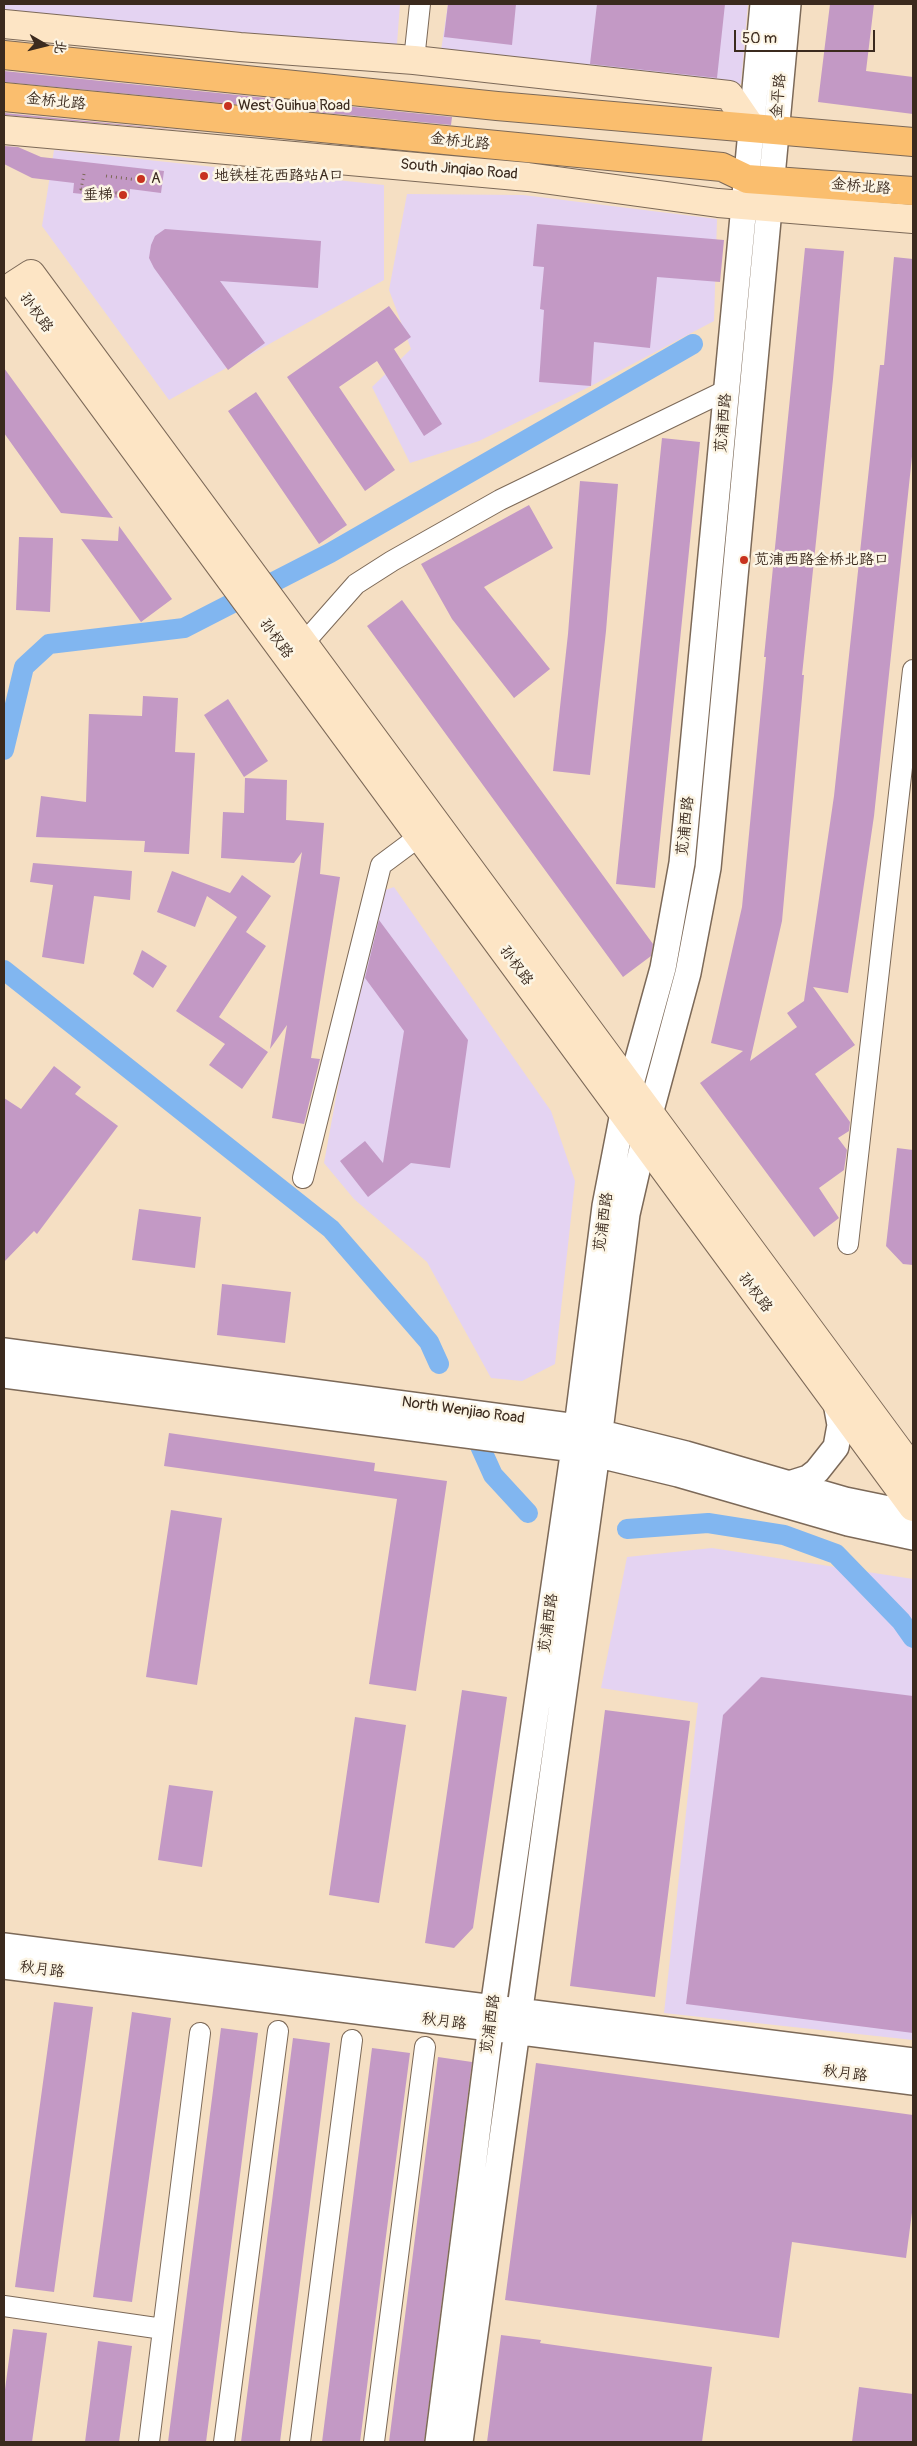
<!DOCTYPE html>
<html>
<head>
<meta charset="utf-8">
<style>
  body { margin:0 }
  #map { position:relative; width:917px; height:2446px; overflow:hidden; background:#f5dfc3; font-family:Pangolin,"LXGW WenKai TC",sans-serif }
  canvas { display:block }
  .frame { position:absolute; inset:0; border:5px solid #3b2a1e; pointer-events:none }
  .north { position:absolute; left:20px; top:20px; width:50px; height:50px; -webkit-text-stroke:4px #fcf5e5; paint-order:stroke; rotate:98deg; font-size:14px; font-weight:700; line-height:20px; text-align:center; color:#3b2a1e }
  .north::after { content:''; display:block; margin:auto; width:18px; height:22px; background:#3b2a1e; clip-path:polygon(50% 0,100% 100%,50% 72%,0 100%) }
  .scale { position:absolute; left:734px; top:30px; width:141px; height:22px; box-sizing:border-box; border:2px solid #3b2a1e; border-top:0; padding-left:6px; font-size:15px; line-height:18px; white-space:nowrap; color:#3b2a1e; -webkit-text-stroke:4px #fcf5e5; paint-order:stroke }
</style>
</head>
<body>
<div id="map">
<canvas width="917" height="2446"></canvas>
<div class="frame"></div>
<div class="north">北</div>
<div class="scale">50 m</div>
</div>
<script>
const context = document.querySelector('canvas').getContext('2d');
context.lineJoin = 'round';
function fillPath(path, color) {
  context.fillStyle = color;
  context.fill(path, 'evenodd');
}
function shape(rows) {
  const path = new Path2D();
  for (const r of rows) {
    path.moveTo(r[0], r[1]);
    for (let i = 2; i < r.length; i += 2) path.lineTo(r[i], r[i + 1]);
  }
  return path;
}
function trace(path, color, width, dash) {
  context.strokeStyle = color;
  context.lineWidth = width;
  context.lineCap = dash ? 'butt' : 'round';
  context.setLineDash(dash || []);
  context.stroke(path);
}
function drawText(font, color, halo, rows, align = 'center') {
  context.font = font + ' Pangolin,"LXGW WenKai TC",sans-serif';
  context.lineWidth = 5;
  context.setLineDash([]);
  context.textBaseline = 'middle';
  context.strokeStyle = halo;
  context.fillStyle = color;
  for (const [text, x, y, turn = 0] of rows) {
    context.save();
    context.translate(x, y);
    context.rotate((+turn || 0) * Math.PI / 180);
    context.textAlign = isNaN(turn) ? turn : align;
    if (halo) context.strokeText(text, 0, 0);
    context.fillText(text, 0, 0);
    context.restore();
  }
}
const built = shape([
  [4,4,400,4,396,57,4,20],
  [448,4,748,4,741,84,440,57],
  [54,150,384,185,384,280,169,400,42,226],
  [407,194,523,195,717,219,714,321,591,386,479,441,410,463,372,387,411,349,389,290],
  [394,887,551,1111,575,1181,555,1364,522,1381,491,1378,427,1262,354,1199,324,1163,373,894],
  [712,1548,913,1579,913,2040,664,2013,698,1703,601,1688,627,1557]
]);
const canal = shape([
  [4,750,24,667,49,644,184,628,330,553,693,344],
  [4,970,331,1229,429,1342,439,1364],
  [479,1444,493,1475,528,1513],
  [627,1529,708,1523,784,1535,836,1554,901,1621,913,1638]
]);
const building = shape([
  [448,4,516,4,512,45,444,37],
  [597,4,725,4,717,78,590,64],
  [830,4,874,4,866,71,913,77,913,114,818,102],
  [4,71,452,117,451,125,4,82],
  [4,113,211,133,4,115],
  [4,146,18,147,41,157,164,171,161,193,130,189,129,199,73,193,74,183,32,178,4,164],
  [537,224,724,240,720,282,657,277,650,348,594,342,591,386,539,382,544,310,540,309,544,267,533,266],
  [165,229,321,241,318,288,220,281,265,343,228,370,154,268,149,258,151,245,155,236],
  [805,248,844,251,833,379,802,675,804,675,782,921,750,1061,797,1027,787,1013,804,1001,834,796,880,365,884,365,894,257,913,259,913,447,874,816,848,993,813,987,855,1045,815,1074,850,1122,849,1131,838,1138,847,1150,844,1170,819,1188,839,1218,814,1237,700,1083,743,1051,711,1043,742,907,766,657,764,657],
  [389,306,411,337,394,349,442,424,424,436,377,361,339,387,395,470,365,491,287,377],
  [4,368,113,518,61,513,4,433],
  [256,392,347,525,319,544,228,411],
  [662,438,700,442,655,888,616,884],
  [580,481,618,484,606,631,590,775,553,771,568,634],
  [529,505,553,548,484,587,550,669,514,698,452,619,421,564],
  [119,526,172,599,141,622,81,539,118,541],
  [19,537,53,538,50,612,16,610],
  [402,600,653,944,651,956,623,977,367,626],
  [143,696,178,698,175,752,195,753,189,854,144,852,145,841,36,837,41,796,86,802,89,714,142,716],
  [228,699,268,761,244,777,204,715],
  [245,778,287,780,286,820,324,823,320,874,340,877,311,1058,320,1059,304,1124,272,1118,287,1025,270,1049,302,852,294,863,221,858,223,812,244,813],
  [33,863,132,871,130,900,94,896,84,964,42,957,53,885,30,882],
  [172,871,230,893,242,875,271,896,246,932,266,946,219,1017,268,1052,242,1089,209,1065,225,1044,176,1011,237,917,207,896,195,927,157,912],
  [379,920,468,1040,450,1168,411,1163,368,1197,340,1161,365,1141,383,1163,404,1031,365,978],
  [142,950,167,966,153,988,133,974],
  [54,1066,81,1087,75,1094,118,1126,37,1234,34,1231,4,1262,4,1098,21,1109],
  [897,1148,913,1150,913,1265,903,1264,886,1246],
  [139,1209,201,1217,195,1268,132,1260],
  [222,1284,291,1292,285,1343,217,1335],
  [169,1433,375,1463,374,1471,447,1481,416,1691,369,1684,397,1499,164,1466],
  [171,1510,222,1518,197,1685,146,1677],
  [761,1677,913,1696,913,2033,686,2004,723,1715],
  [462,1690,507,1697,473,1928,454,1948,425,1943],
  [605,1710,690,1721,655,1997,570,1986],
  [355,1717,406,1725,379,1903,329,1895],
  [169,1785,213,1791,202,1867,158,1860],
  [54,2002,93,2007,54,2292,15,2287],
  [132,2012,171,2018,132,2302,93,2297],
  [221,2028,258,2033,213,2388,206,2442,168,2442],
  [293,2038,330,2043,307,2227,280,2442,241,2442],
  [372,2048,410,2053,386,2236,360,2442,322,2442],
  [438,2057,472,2062,424,2442,389,2442],
  [536,2063,913,2115,913,2205,906,2258,792,2242,779,2338,505,2300],
  [13,2329,47,2333,32,2442,4,2442,4,2397],
  [501,2335,541,2340,540,2343,712,2367,702,2442,487,2442],
  [98,2341,132,2346,119,2442,85,2442],
  [859,2387,913,2394,913,2442,852,2442]
]);
const path = shape([
  [84,174,81,189,117,193],
  [106,176,155,182]
]);
const minor = shape([
  [414,60,420,4],
  [303,644,356,584,392,561,500,500,727,390],
  [303,1178,381,865,420,836],
  [848,1244,913,670],
  [4,2306,163,2329],
  [149,2442,200,2033],
  [224,2442,278,2031],
  [300,2442,352,2040],
  [374,2442,425,2047]
]);
const tertiary = shape([
  [4,1351,577,1427,686,1454,845,1500,913,1514],
  [4,1375,574,1449,678,1474,848,1523,913,1537],
  [789,1484,808,1478,817,1471,836,1447,840,1425,836,1403],
  [4,1946,913,2061],
  [4,1966,913,2082],
  [438,2442,493,2008,577,1427,605,1206,623,1113,663,968,682,863,763,4],
  [460,2442,600,1431,627,1214,650,1114,688,973,708,868,788,4]
]);
const secondary = shape([
  [4,24,240,47,414,60,729,95,751,127],
  [4,130,528,177,718,203,913,219],
  [913,1470,31,274,14,285,913,1507]
]);
const primary = shape([
  [4,55,497,106,913,142],
  [4,97,722,167,747,179,913,191]
]);
const markers = [
  [228,106,5,"#c8321e"],
  [204,176,5,"#c8321e"],
  [141,179,5,"#c8321e"],
  [123,195,5,"#c8321e"],
  [744,560,5,"#c8321e"]
];
const streetNames = [
  ["金平路",779,96,-85],
  ["金桥北路",56,102,6],
  ["金桥北路",460,142,6],
  ["South Jinqiao Road",459,170,5],
  ["金桥北路",861,187,5],
  ["孙权路",36,313,54],
  ["苋浦西路",724,423,-85],
  ["孙权路",276,639,54],
  ["苋浦西路",686,826,-84],
  ["孙权路",516,966,54],
  ["苋浦西路",604,1222,-82],
  ["孙权路",755,1293,53],
  ["North Wenjiao Road",463,1411,8],
  ["苋浦西路",549,1623,-82],
  ["秋月路",42,1970,7],
  ["秋月路",444,2022,7],
  ["苋浦西路",491,2024,-82],
  ["秋月路",845,2074,7]
];
const poiNames = [
  ["West Guihua Road",238,106],
  ["地铁桂花西路站A口",214,176],
  ["A",151,179],
  ["垂梯",113,195,"right"],
  ["苋浦西路金桥北路口",754,560]
];
fillPath(built, '#e4d3f2');
trace(canal, '#81b6f0', 20);
fillPath(building, '#c399c5');
trace(minor, '#7c6958', 22);
trace(tertiary, '#7c6958', 28);
trace(secondary, '#7c6958', 30);
trace(primary, '#7c6958', 30);
trace(path, '#7c6958', 3, [1, 4]);
trace(minor, '#fff', 20);
trace(tertiary, '#fff', 25);
trace(secondary, '#fde5c5', 28);
trace(primary, '#fabe6e', 28);
for (const [x, y, r, color] of markers) {
  const dot = new Path2D();
  dot.arc(x, y, r, 0, 2 * Math.PI);
  context.fillStyle = color;
  context.fill(dot);
  trace(dot, '#fcf5e5', 2);
}
drawText('15px', '#3b2a1e', '#fcf5e5', streetNames);
drawText('15px', '#3b2a1e', '#fcf5e5', poiNames, 'left');
</script>
</body>
</html>
